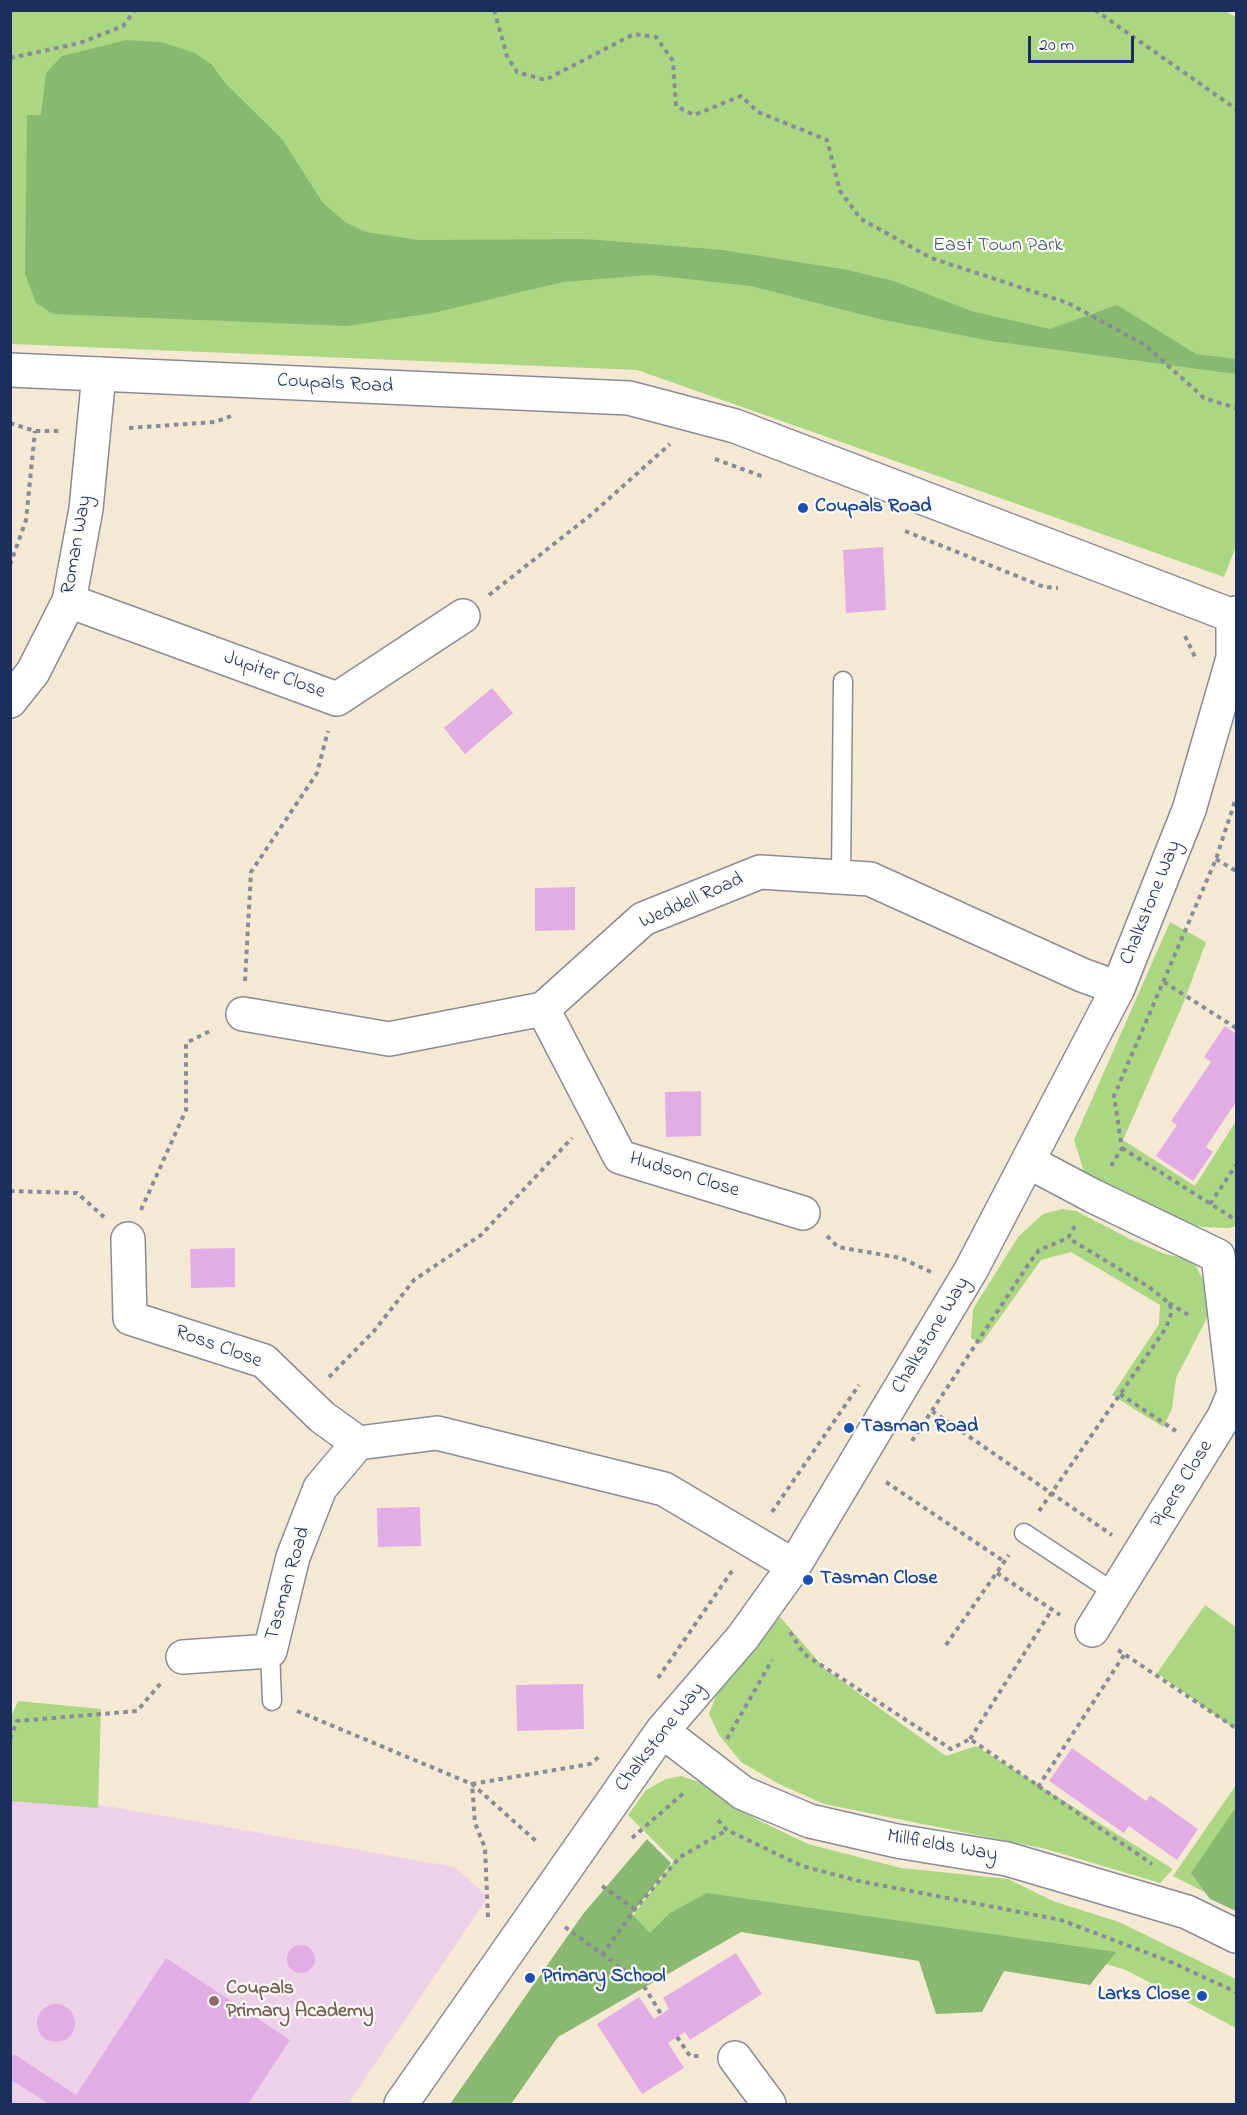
<!DOCTYPE html>
<html>
<head>
<meta charset="utf-8">
<style>
  body { margin:0 }
  #map { position:relative; width:1247px; height:2115px; overflow:hidden; background:#f6e9d3; font-family:"Indie Flower",sans-serif }
  canvas { display:block }
  .frame { position:absolute; inset:0; border:12px solid #1b2f5e; pointer-events:none }
  .scale { position:absolute; left:1028px; top:36px; width:106px; height:27px; box-sizing:border-box; border:3px solid #1b2f5e; border-top:0; padding-left:8px; font-size:18px; line-height:21px; white-space:nowrap; color:#1b2f5e; -webkit-text-stroke:4px #fdfcf7; paint-order:stroke }
</style>
</head>
<body>
<div id="map">
<canvas width="1247" height="2115"></canvas>
<div class="frame"></div>
<div class="scale">20 m</div>
</div>
<script>
const context = document.querySelector('canvas').getContext('2d');
context.lineJoin = 'round';
function fillPath(path, color) {
  context.fillStyle = color;
  context.fill(path, 'evenodd');
}
function shape(rows) {
  const path = new Path2D();
  for (const r of rows) {
    if (r.length === 3) {
      path.moveTo(r[0] + r[2], r[1]);
      path.arc(r[0], r[1], r[2], 0, 2 * Math.PI);
      continue;
    }
    path.moveTo(r[0], r[1]);
    for (let i = 2; i < r.length; i += 2) path.lineTo(r[i], r[i + 1]);
  }
  return path;
}
function trace(path, color, width, dash) {
  context.strokeStyle = color;
  context.lineWidth = width;
  context.lineCap = dash ? 'butt' : 'round';
  context.setLineDash(dash || []);
  context.stroke(path);
}
function drawText(font, color, halo, rows, align = 'center') {
  context.font = font + ' "Indie Flower",sans-serif';
  context.lineWidth = 4.5;
  context.setLineDash([]);
  context.textBaseline = 'middle';
  context.strokeStyle = halo;
  context.fillStyle = color;
  for (const [text, x, y, turn = 0] of rows) {
    context.save();
    context.translate(x, y);
    context.rotate((+turn || 0) * Math.PI / 180);
    context.textAlign = isNaN(turn) ? turn : align;
    if (halo) context.strokeText(text, 0, 0);
    context.fillText(text, 0, 0);
    context.restore();
  }
}
const built = shape([
  [10,1789,455,1867,488,1897,348,2104,11,2104]
]);
const green = shape([
  [1223,10,1236,17,1236,546,1224,577,637,370,11,344,11,11],
  [1170,922,1206,942,1183,1004,1123,1140,1195,1186,1236,1121,1236,1226,1229,1228,1203,1227,1164,1218,1086,1178,1074,1140],
  [1062,1209,1076,1211,1132,1240,1165,1254,1183,1258,1196,1266,1206,1287,1208,1316,1176,1378,1172,1409,1163,1427,1112,1395,1159,1324,1160,1305,1071,1252,1041,1260,981,1344,971,1338,973,1309,1018,1237,1043,1214],
  [1205,1605,1236,1627,1236,1730,1157,1673],
  [776,1612,824,1668,946,1756,976,1746,1173,1869,1160,1883,1046,1849,824,1804,779,1784,741,1762,719,1735,709,1714,721,1683],
  [18,1701,101,1709,98,1808,11,1801,11,1717],
  [681,1776,710,1786,756,1819,808,1844,901,1868,1008,1879,1053,1901,1119,1922,1236,1979,1236,2028,1126,1970,1051,1948,836,1918,655,1940,630,1920,674,1861,628,1815,646,1790,666,1779],
  [1236,1785,1236,1908,1173,1876]
]);
const forest = shape([
  [126,40,161,42,195,53,212,65,226,84,282,139,323,203,345,222,366,232,419,240,586,239,723,250,848,270,894,281,971,311,1050,329,1117,305,1196,354,1236,359,1236,374,991,341,879,319,751,286,650,275,563,282,433,313,347,326,53,314,36,303,25,274,27,115,41,115,46,73,62,56],
  [1236,1807,1236,1911,1210,1899,1191,1873],
  [647,1839,671,1863,632,1914,650,1933,670,1913,707,1893,1116,1952,1090,1985,1004,1971,982,2012,936,2014,919,1961,741,1932,558,2037,511,2104,450,2104,583,1914]
]);
const building = shape([
  [883,547,886,610,846,613,843,550],
  [492,688,513,713,465,754,444,728],
  [575,887,575,930,535,931,535,888],
  [1225,1026,1236,1034,1236,1102,1206,1147,1213,1152,1193,1181,1156,1156,1177,1125,1171,1121,1211,1062,1204,1057],
  [701,1091,701,1136,666,1137,665,1092],
  [235,1248,235,1287,191,1288,190,1249],
  [420,1507,421,1546,378,1547,377,1508],
  [583,1684,584,1729,517,1731,516,1685],
  [1072,1748,1146,1801,1150,1795,1198,1829,1177,1860,1129,1826,1124,1833,1049,1781],
  [301,1959,14],
  [736,1953,762,1994,690,2040,685,2032,668,2043,684,2068,642,2094,597,2024,639,1997,654,2019,669,2009,663,1998],
  [166,1958,290,2040,248,2104,49,2104,10,2079,10,2060,14,2054,76,2095],
  [56,2023,19]
]);
const path = shape([
  [494,10,507,56,517,72,545,80,634,34,656,37,673,61,676,106,694,115,741,96,758,112,827,140,840,191,861,219,931,258,1068,303,1145,345,1204,398,1236,408],
  [1095,10,1236,109],
  [10,58,80,43,123,26,135,10],
  [10,423,35,431,59,431],
  [129,428,215,422,231,416],
  [715,459,764,477],
  [905,531,1044,587,1058,588],
  [10,565,26,520,35,431],
  [489,595,592,514,670,444],
  [1185,636,1196,659],
  [1216,859,1236,871],
  [245,981,251,872,317,773,328,731],
  [1164,982,1236,1028],
  [1122,1148,1236,1220],
  [1111,1166,1122,1148,1114,1096,1216,859,1236,798],
  [10,1191,77,1193,104,1217],
  [1210,1204,1236,1165],
  [141,1210,186,1110,186,1043,212,1030],
  [827,1236,838,1247,901,1258,931,1272],
  [1169,1303,1190,1316],
  [329,1377,374,1331,414,1280,481,1235,572,1138],
  [1120,1394,1176,1431],
  [932,1411,1112,1535],
  [912,1441,1028,1265,1039,1250,1068,1238,1075,1226],
  [886,1482,1005,1562],
  [1039,1511,1166,1328,1172,1311,1169,1303,1149,1287,1068,1238],
  [772,1512,859,1385],
  [997,1573,1060,1615],
  [790,1632,804,1654,951,1749,970,1739,1152,1864],
  [946,1645,1009,1555],
  [1118,1650,1234,1727],
  [658,1678,732,1571],
  [297,1711,472,1784,536,1841],
  [10,1739,17,1721,137,1711,161,1683],
  [727,1739,772,1660],
  [970,1739,1051,1611],
  [1038,1787,1124,1655],
  [718,1820,727,1830,802,1866,859,1881,1061,1920,1171,1962,1236,1992],
  [632,1838,685,1792],
  [602,1886,635,1909],
  [488,1917,485,1848,475,1823,472,1784,590,1764,599,1757],
  [565,1927,642,1983,661,2014],
  [602,1955,635,1909,680,1857,727,1830],
  [677,2037,690,2056,701,2056]
]);
const lane = shape([
  [841,877,843,681],
  [1024,1533,1115,1593],
  [270,1651,272,1701]
]);
const street = shape([
  [69,601,337,699,463,616],
  [10,701,33,672,69,601,86,509,99,374],
  [543,1009,620,1157,803,1213],
  [243,1014,389,1039,543,1009,643,919,760,872,870,879,1082,975,1118,988],
  [1029,1162,1093,1196,1218,1256,1234,1393,1224,1417,1092,1630],
  [128,1239,130,1318,264,1361,322,1417,358,1443],
  [183,1657,270,1651,293,1557,320,1488,358,1443,437,1433,664,1489,794,1566],
  [735,2058,769,2104]
]);
const secondary = shape([
  [10,370,629,398,735,426,1233,616],
  [662,1731,743,1793,810,1821,897,1841,1007,1859,1187,1912,1236,1936],
  [401,2104,662,1731,743,1637,794,1566,971,1270,1118,988,1189,810,1233,658,1233,616,1236,613]
]);
const markers = [
  [803,508,6,"#1a4fb4"],
  [849,1428,6,"#1a4fb4"],
  [808,1580,6,"#1a4fb4"],
  [530,1978,6,"#1a4fb4"],
  [1202,1996,6,"#1a4fb4"],
  [214,2001,6,"#8d6e63"]
];
const parkNames = [
  ["East Town Park",998,247]
];
const streetNames = [
  ["Coupals Road",335,385,3],
  ["Roman Way",78,545,-80],
  ["Jupiter Close",274,676,20],
  ["Weddell Road",692,902,-24],
  ["Chalkstone Way",1152,903,-68],
  ["Hudson Close",684,1176,17],
  ["Chalkstone Way",932,1336,-59],
  ["Ross Close",218,1348,20],
  ["Pipers Close",1183,1485,-58],
  ["Tasman Road",289,1584,-74],
  ["Chalkstone Way",661,1738,-52],
  ["Millfields Way",942,1847,10]
];
const transitNames = [
  ["Coupals Road",815,508],
  ["Tasman Road",861,1428],
  ["Tasman Close",820,1580],
  ["Primary School",542,1978],
  ["Larks Close",1190,1996,"right"]
];
const educationNames = [
  ["Coupals",226,1990],
  ["Primary Academy",226,2013]
];
fillPath(built, '#edd1e9');
fillPath(green, '#acd782');
fillPath(forest, '#89b870');
fillPath(building, '#e2ade5');
trace(lane, '#888c98', 21);
trace(street, '#888c98', 36);
trace(secondary, '#888c98', 36);
trace(path, '#888c98', 4, [4.5, 4.5]);
trace(lane, '#fff', 18);
trace(street, '#fff', 33);
trace(secondary, '#fff', 33);
for (const [x, y, r, color] of markers) {
  const dot = new Path2D();
  dot.arc(x, y, r, 0, 2 * Math.PI);
  context.fillStyle = color;
  context.fill(dot);
  trace(dot, '#fdfcf7', 2);
}
drawText('20px', '#3f5967', '#fdfcf7', parkNames);
drawText('20px', '#1b2f5e', '#fdfcf7', streetNames);
drawText('bold 20px', '#164399', '#fdfcf7', transitNames, 'left');
drawText('bold 20px', '#785e54', '#fdfcf7', educationNames, 'left');
</script>
</body>
</html>
